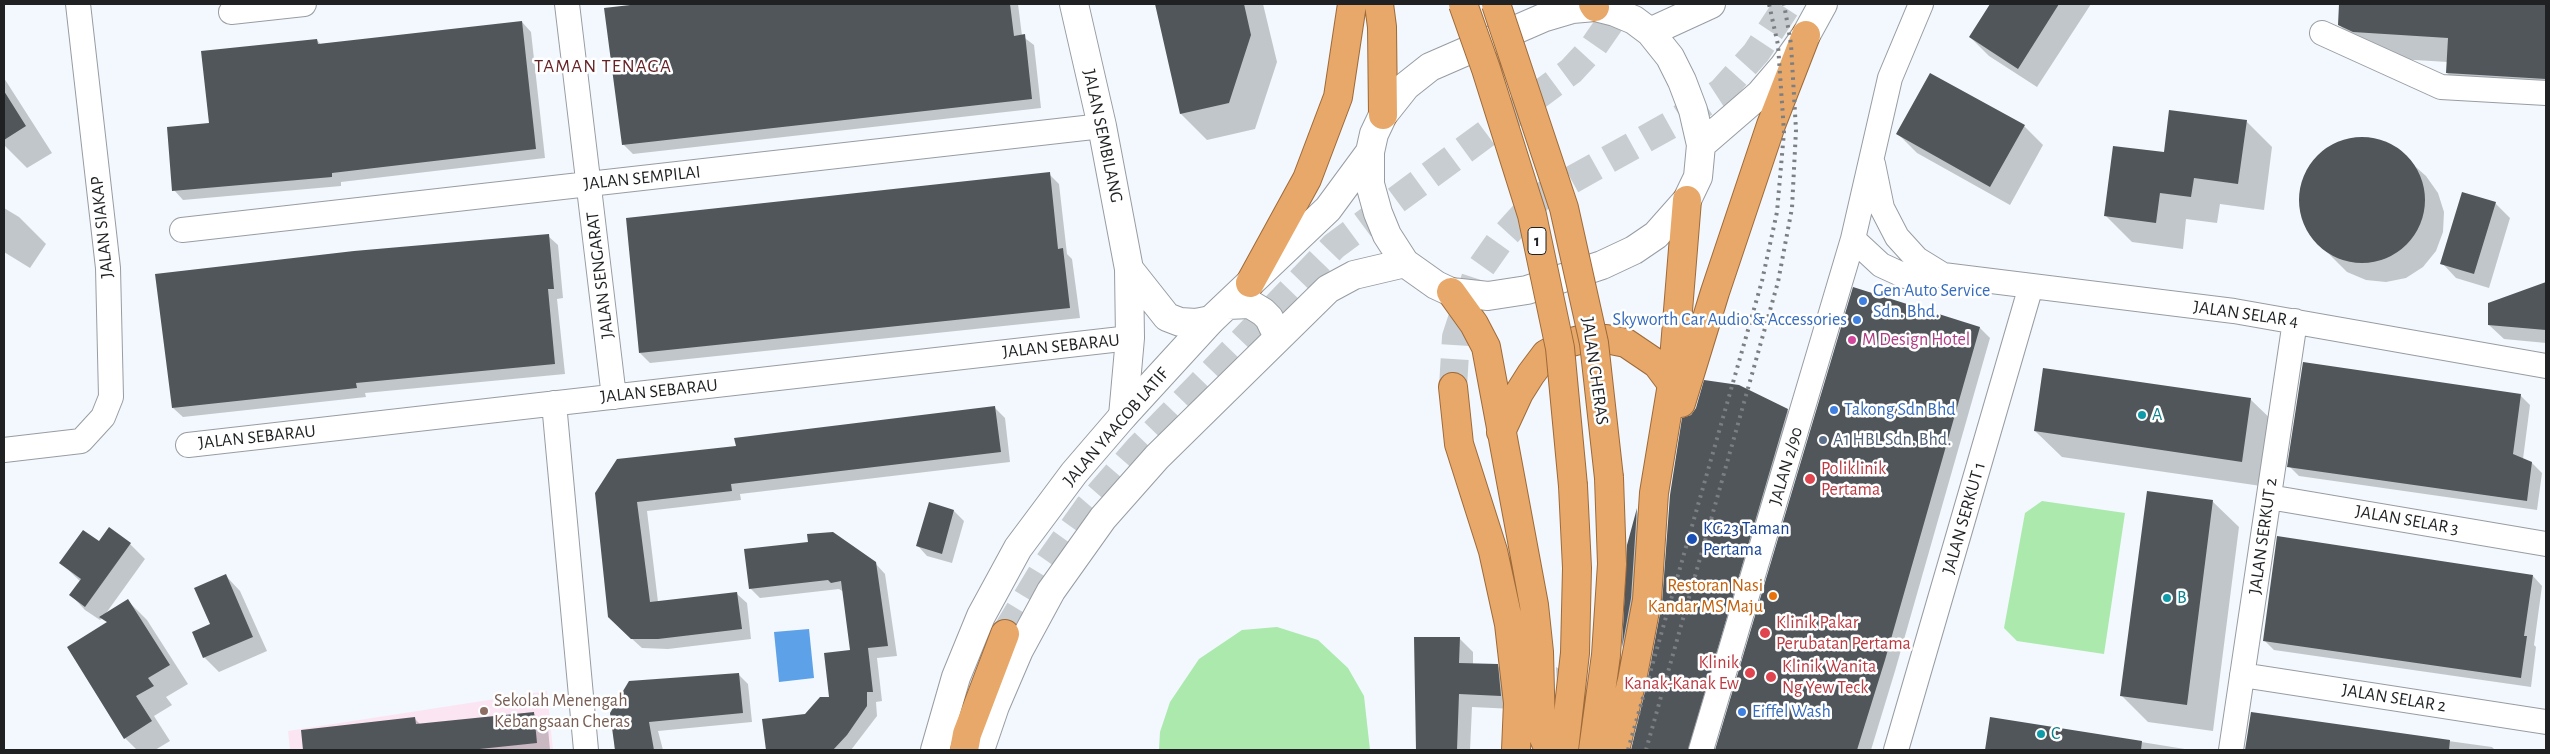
<!DOCTYPE html>
<html>
<head>
<meta charset="utf-8">
<style>
  body { margin:0 }
  #map { position:relative; width:2550px; height:754px; overflow:hidden; background:#f2f8fd; font-family:"Alegreya Sans",sans-serif }
  canvas { display:block }
  .frame { position:absolute; inset:0; border:5px solid #1f2123; pointer-events:none }
</style>
</head>
<body>
<div id="map">
<canvas width="2550" height="754"></canvas>
<div class="frame"></div>
</div>
<script>
const context = document.querySelector('canvas').getContext('2d');
context.lineJoin = 'round';
function fillPath(path, color) {
  context.fillStyle = color;
  context.fill(path, 'evenodd');
}
function shape(rows) {
  const path = new Path2D();
  for (const r of rows) {
    if (r.length === 3) {
      path.moveTo(r[0] + r[2], r[1]);
      path.arc(r[0], r[1], r[2], 0, 2 * Math.PI);
      continue;
    }
    path.moveTo(r[0], r[1]);
    for (let i = 2; i < r.length; i += 2) path.lineTo(r[i], r[i + 1]);
  }
  return path;
}
function trace(path, color, width, dash) {
  context.strokeStyle = color;
  context.lineWidth = width;
  context.lineCap = dash ? 'butt' : 'round';
  context.setLineDash(dash || []);
  context.stroke(path);
}
function drawText(font, color, halo, rows, align = 'center') {
  context.font = font + ' "Alegreya Sans",sans-serif';
  context.lineWidth = 5;
  context.setLineDash([]);
  context.textBaseline = 'middle';
  context.strokeStyle = halo;
  context.fillStyle = color;
  for (const [text, x, y, turn = 0] of rows) {
    context.save();
    context.translate(x, y);
    context.rotate((+turn || 0) * Math.PI / 180);
    context.textAlign = isNaN(turn) ? turn : align;
    if (halo) context.strokeText(text, 0, 0);
    context.fillText(text, 0, 0);
    context.restore();
  }
}
const education = shape([
  [547,691,553,750,290,750,288,731]
]);
const green = shape([
  [2042,501,2125,513,2104,654,2017,641,2004,628,2025,513],
  [1277,627,1318,640,1348,668,1364,696,1370,750,1159,750,1160,732,1170,702,1199,659,1242,630]
]);
const water = shape([
  [809,629,814,678,779,682,774,632]
]);
const shadow = shape([
  [650,4,1018,4,1022,36,1034,45,1041,108,633,154,623,144,606,9],
  [1156,4,1263,4,1277,62,1255,129,1207,140,1181,114],
  [1992,4,2091,4,2037,87,1989,56,1970,37],
  [2341,4,2546,4,2546,104,2474,99,2447,73,2448,62,2381,58,2366,51,2339,25],
  [522,22,531,32,545,158,341,182,341,186,183,200,174,190,317,40,321,45],
  [4,78,52,153,27,168,4,145],
  [2246,121,2272,147,2264,210,2220,204,2217,223,2186,219,2183,249,2132,242,2105,215],
  [2024,126,2043,145,2010,205,1917,153,1898,134],
  [2359,138,2377,140,2392,146,2426,176,2438,193,2444,212,2443,232,2436,251,2423,267,2406,278,2386,282,2366,280,2347,272,2313,238,2304,223,2300,207,2301,190,2306,174,2315,160,2328,148,2343,141],
  [1049,174,1059,184,1067,254,1072,259,1080,318,650,363,640,353],
  [2495,203,2510,218,2489,288,2456,278,2442,263],
  [4,208,19,217,46,244,30,268,4,252],
  [548,236,558,245,563,298,557,299,565,374,365,393,366,397,183,417,173,408],
  [2546,284,2546,343,2504,339,2489,325,2490,304],
  [1854,288,1980,328,1990,338,1895,671,1871,750,1717,750],
  [2520,395,2530,405,2523,459,2532,463,2542,473,2537,510,2299,476,2289,466],
  [2250,399,2277,425,2268,487,2062,457,2035,431],
  [995,408,1005,418,1010,462,740,494,741,500,647,511,658,602,737,594,747,603,751,639,668,649,642,648,619,627,596,494,737,448],
  [1787,410,1798,421,1700,750,1632,750,1648,684],
  [2212,501,2239,527,2213,731,2148,722,2122,696],
  [929,504,954,511,964,521,952,563,927,556,918,546],
  [1638,511,1641,514,1636,603,1627,651,1623,647,1628,545],
  [99,543,130,544,145,559,104,616,128,601,147,620,188,684,166,697,172,705,154,716,170,741,155,750,137,750,125,738,108,623,102,618,100,620,85,610,71,595,81,582,61,563],
  [875,563,885,574,897,656,877,658,882,701,876,702,877,716,851,750,767,750,764,720,806,715,831,698,852,651,844,592,839,589,760,598,750,588],
  [226,576,240,591,267,651,219,672,204,657],
  [2533,576,2542,586,2534,645,2536,647,2531,687,2274,650,2264,640],
  [1416,638,1460,639,1473,652,1473,664,1497,665,1511,679,1514,709,1472,707,1470,750,1418,750],
  [1556,667,1562,671,1560,689,1557,686],
  [738,674,748,684,752,722,658,731,663,750,615,750,611,713],
  [533,713,548,728,550,750,304,750,302,731,414,718,421,725],
  [2252,714,2492,747,2495,750,2246,750],
  [1992,718,2191,750,1987,750]
]);
const building = shape([
  [639,4,1010,4,1014,36,1025,34,1032,99,622,145,604,8],
  [1155,4,1244,4,1251,35,1229,103,1180,114],
  [1990,4,2059,4,2018,69,1969,37],
  [2339,4,2546,4,2546,79,2446,73,2448,38,2353,32,2338,25],
  [522,21,536,149,332,173,332,177,172,191,167,127,209,123,201,51,317,39,318,44],
  [1930,73,2025,125,1990,187,1896,134],
  [4,91,26,126,4,140],
  [2169,110,2247,120,2238,184,2194,178,2191,197,2160,193,2156,223,2104,216,2113,146,2164,152],
  [2362,200,63],
  [1050,172,1058,249,1063,248,1070,308,639,353,626,218],
  [2462,192,2496,202,2474,274,2440,264],
  [549,234,554,289,548,289,555,364,356,383,357,388,172,408,155,274,354,251],
  [2546,282,2546,330,2488,325,2488,303],
  [1853,287,1980,327,1885,660,1857,750,1715,750],
  [2303,362,2521,394,2513,454,2532,462,2527,501,2287,467],
  [2043,368,2251,398,2242,462,2034,431],
  [1704,380,1739,385,1788,409,1688,750,1631,750,1647,683,1662,603,1670,495,1682,418,1691,415,1696,408],
  [995,406,1001,452,731,484,732,491,637,502,650,602,737,592,742,629,658,639,631,639,608,617,595,493,617,459,736,446,734,438],
  [2147,491,2213,500,2187,705,2120,696],
  [929,502,954,510,942,554,916,546],
  [1637,508,1631,598,1622,648,1627,545],
  [109,527,131,543,85,607,69,595,81,579,59,563,83,530,99,541],
  [833,532,876,562,888,646,868,648,873,692,867,692,867,706,847,735,833,750,766,750,762,719,805,714,820,697,829,697,824,653,850,650,841,581,831,583,828,580,749,589,744,549,808,542,807,534],
  [2277,536,2533,575,2524,636,2527,636,2521,678,2263,641],
  [226,574,253,637,203,658,192,632,210,624,194,588],
  [128,599,170,665,148,678,154,686,136,696,152,721,124,739,67,647,107,622,99,617],
  [1414,637,1460,637,1459,663,1498,664,1501,696,1459,694,1457,750,1416,750],
  [739,673,743,713,649,722,654,750,615,750,610,713,629,681],
  [534,712,537,743,470,750,303,750,301,730,415,717,416,724],
  [2251,712,2450,740,2449,750,2245,750],
  [1990,717,2142,741,2141,750,1985,750]
]);
const trunkTunnel = shape([
  [1453,387,1456,337,1477,273,1499,242,1539,198,1672,124,1721,92,1756,53,1788,4],
  [1005,634,1046,566,1088,507,1139,448,1334,246,1571,71,1594,46,1623,4]
]);
const minor = shape([
  [567,4,614,397],
  [231,12,304,4],
  [2322,33,2441,87,2546,93],
  [1873,164,1882,208,1897,237,1917,259,1943,275],
  [182,230,1102,126],
  [1853,239,1881,265,1905,276,1943,275,2234,311,2546,366],
  [554,403,586,750],
  [188,445,1130,338],
  [4,450,81,441,103,417,111,397,108,268,78,4],
  [2269,497,2546,544],
  [2242,675,2546,722],
  [1701,750,1853,239,1890,78,1921,4],
  [1896,750,2031,286],
  [2231,750,2295,321]
]);
const tertiary = shape([
  [1074,4,1102,126,1129,269,1130,338,1123,416],
  [1129,269,1167,317,1180,322,1196,323,1211,320]
]);
const secondary = shape([
  [1595,7,1615,12,1634,20,1650,32,1670,57,1682,81,1693,110,1701,145,1698,177,1687,200,1656,235,1634,250,1602,265,1527,290,1488,296,1451,292,1436,285,1405,263,1387,235,1378,213,1370,184,1370,152,1374,134,1383,115,1406,86,1430,67,1545,17,1572,9,1595,7],
  [1650,32,1711,4],
  [1701,145,1760,94,1784,66,1806,35,1823,4],
  [1227,305,1250,304,1263,312,1269,318,1278,337],
  [935,750,956,677,981,616,1018,548,1074,473,1123,416,1211,320,1328,209,1370,152],
  [980,750,995,706,1019,650,1051,591,1103,518,1157,457,1328,289,1354,275,1405,263]
]);
const trunk = shape([
  [1379,4,1382,27,1383,115],
  [1593,4,1595,7],
  [1250,283,1307,179,1338,97,1352,4],
  [1451,292,1474,324,1486,347,1534,605,1539,652,1541,731,1549,750],
  [1453,387,1459,444,1493,551,1509,624,1518,703,1516,750],
  [1681,403,1715,292,1771,125,1806,35],
  [1501,432,1519,393,1531,374,1546,354,1564,344,1583,339,1606,339,1626,343,1657,364,1672,384],
  [964,750,967,734,1005,634],
  [1564,750,1575,653,1577,568,1573,486],
  [1593,750,1606,655,1612,564,1609,478],
  [1615,750,1632,680,1647,600,1654,493,1672,384,1687,200]
]);
const rail = shape([
  [1628,750,1762,281,1777,212,1784,132,1778,45,1769,4],
  [1646,750,1778,282,1792,208,1796,130,1791,44,1784,4]
]);
const trunkBridge = shape([
  [1463,4,1486,69,1532,215,1560,348,1573,486],
  [1496,4,1564,208,1594,343,1609,478]
]);
const markers = [
  [1863,301,5,"#3f7fe0"],
  [1857,320,5,"#3f7fe0"],
  [1852,340,5,"#d1479c"],
  [1834,410,5,"#3f7fe0"],
  [2142,415,5,"#0f9aa8"],
  [1823,440,5,"#5c6f8a"],
  [1810,479,6,"#e0444e"],
  [1692,539,6,"#1a4fb4"],
  [1773,596,5,"#e8710a"],
  [2167,598,5,"#0f9aa8"],
  [1765,633,6,"#e0444e"],
  [1750,673,6,"#e0444e"],
  [1771,677,6,"#e0444e"],
  [484,711,5,"#8d6e63"],
  [1742,712,5,"#3f7fe0"],
  [2041,734,5,"#0f9aa8"]
];
const shields = [
  [1537,241,18]
];
const shieldNames = [
  ["1",1537,241]
];
const streetNames = [
  ["JALAN SEMBILANG",1103,136,78],
  ["JALAN SEMPILAI",642,178,-6],
  ["JALAN SIAKAP",102,227,-96],
  ["JALAN SENGARAT",600,275,-97],
  ["JALAN SELAR 4",2246,314,8],
  ["JALAN SEBARAU",1061,346,-6],
  ["JALAN CHERAS",1595,371,82],
  ["JALAN SEBARAU",659,391,-6],
  ["JALAN YAACOB LATIF",1116,427,-49],
  ["JALAN SEBARAU",257,437,-6],
  ["JALAN 2/90",1786,466,-74],
  ["JALAN SERKUT 1",1964,518,-74],
  ["JALAN SELAR 3",2407,520,10],
  ["JALAN SERKUT 2",2263,536,-82],
  ["JALAN SELAR 2",2394,698,9]
];
const shopNames = [
  ["Gen Auto Service",1873,291],
  ["Sdn. Bhd.",1873,312],
  ["Skyworth Car Audio & Accessories",1847,320,"right"],
  ["Takong Sdn Bhd",1844,410],
  ["Eiffel Wash",1752,712]
];
const hotelNames = [
  ["M Design Hotel",1862,340]
];
const cultureNames = [
  ["A",2152,415],
  ["B",2177,598],
  ["C",2051,734]
];
const serviceNames = [
  ["A1 HBL Sdn. Bhd.",1833,440]
];
const healthNames = [
  ["Poliklinik",1821,469],
  ["Pertama",1821,490],
  ["Klinik Pakar",1776,623],
  ["Perubatan Pertama",1776,644],
  ["Klinik",1739,663,"right"],
  ["Kanak-Kanak Ew",1739,684,"right"],
  ["Klinik Wanita",1782,667],
  ["Ng Yew Teck",1782,688]
];
const transitNames = [
  ["KG23 Taman",1703,529],
  ["Pertama",1703,550]
];
const foodNames = [
  ["Restoran Nasi",1763,586],
  ["Kandar MS Maju",1763,607]
];
const educationNames = [
  ["Sekolah Menengah",494,701],
  ["Kebangsaan Cheras",494,722]
];
const neighbourhoodNames = [
  ["TAMAN TENAGA",603,66]
];
fillPath(education, '#fce5f3');
fillPath(green, '#abe9ad');
fillPath(water, '#5da1e9');
fillPath(shadow, '#0003');
fillPath(building, '#51565b');
trace(trunkTunnel, '#c8cdd1', 28, [28, 14]);
trace(minor, '#989da3', 26);
trace(tertiary, '#989da3', 30);
trace(secondary, '#989da3', 30);
trace(trunk, '#9e6a39', 30);
trace(minor, '#fff', 24);
trace(tertiary, '#fff', 28);
trace(secondary, '#fff', 28);
trace(trunk, '#e8a86a', 28);
trace(rail, '#7b7e82', 4, [2.5, 5]);
trace(trunkBridge, '#9e6a39', 30, []);
trace(trunkBridge, '#e8a86a', 28);
for (const [x, y, r, color] of markers) {
  const dot = new Path2D();
  dot.arc(x, y, r, 0, 2 * Math.PI);
  context.fillStyle = color;
  context.fill(dot);
  trace(dot, '#fff', 2);
}
for (const [x, y, w] of shields) {
  const box = new Path2D();
  box.roundRect(x - w / 2, y - 13.5, w, 27, 4);
  context.fillStyle = '#fff';
  context.fill(box);
  trace(box, '#1f2123', 1);
}
drawText('bold 16px', '#1f2123', null, shieldNames);
drawText('18px', '#1f2123', '#fff', streetNames);
drawText('18px', '#366cbe', '#fff', shopNames, 'left');
drawText('18px', '#b23c85', '#fff', hotelNames, 'left');
drawText('18px', '#0d838f', '#fff', cultureNames, 'left');
drawText('18px', '#4e5e75', '#fff', serviceNames, 'left');
drawText('18px', '#be3a42', '#fff', healthNames, 'left');
drawText('18px', '#164399', '#fff', transitNames, 'left');
drawText('18px', '#c56008', '#fff', foodNames, 'right');
drawText('18px', '#785e54', '#fff', educationNames, 'left');
context.letterSpacing = '1px';
drawText('19px', '#672226', '#fff', neighbourhoodNames);
context.letterSpacing = '0px';
</script>
</body>
</html>
